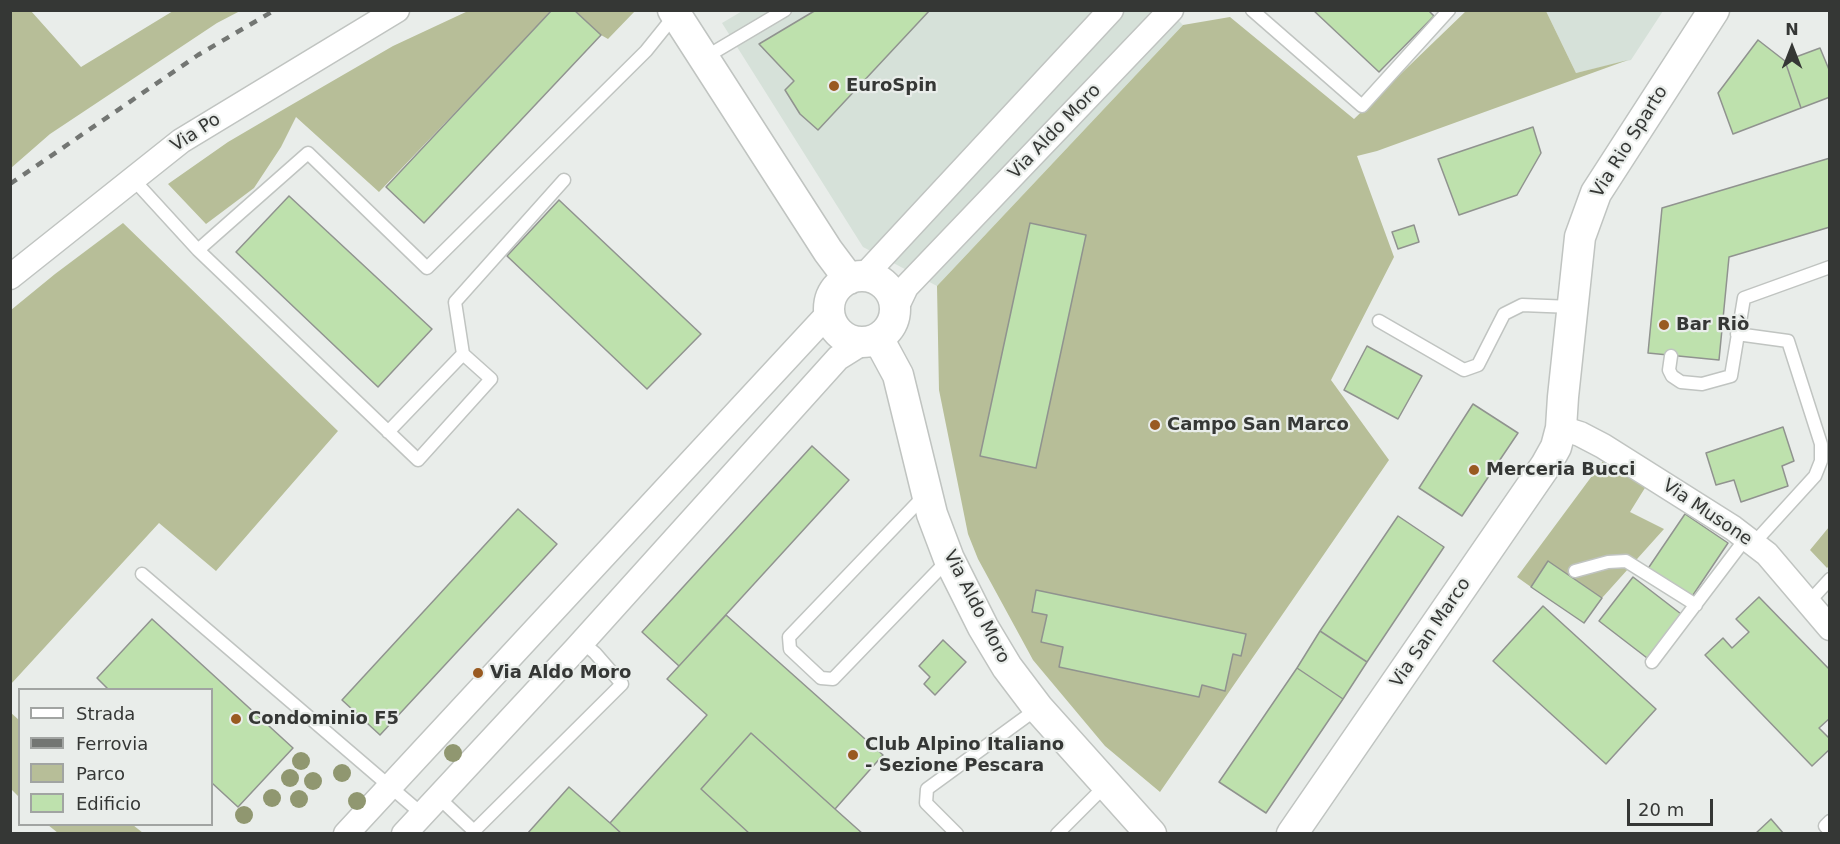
<!DOCTYPE html>
<html>
<head>
<meta charset="utf-8">
<style>
  body { margin:0 }
  #map { position:relative; width:1840px; height:844px; overflow:hidden; background:#e9edea; font-family:"DejaVu Sans",sans-serif }
  canvas { display:block }
  .frame { position:absolute; inset:0; border:12px solid #353735; pointer-events:none }
  .legend { position:absolute; left:18px; top:688px; width:195px; height:138px; box-sizing:border-box; background:#e9edea; border:2px solid #a1a4a2; margin:0; padding:8px 10px; list-style:none; font-size:18px; color:#353735 }
  .legend li { display:flex; align-items:center; gap:12px; height:30px }
  .legend b { width:30px; border:2px solid #a1a4a2 }
  .north { position:absolute; left:1762px; top:18px; width:60px; height:60px; -webkit-text-stroke:4px #e9edea; paint-order:stroke; rotate:0deg; font-size:16px; font-weight:700; line-height:24px; text-align:center; color:#353735 }
  .north::after { content:''; display:block; margin:auto; width:21px; height:27px; background:#353735; clip-path:polygon(50% 0,100% 100%,50% 72%,0 100%) }
  .scale { position:absolute; left:1627px; top:799px; width:86px; height:27px; box-sizing:border-box; border:3px solid #353735; border-top:0; padding-left:8px; font-size:18px; line-height:21px; white-space:nowrap; color:#353735; -webkit-text-stroke:4px #e9edea; paint-order:stroke }
</style>
</head>
<body>
<div id="map">
<canvas width="1840" height="844"></canvas>
<div class="frame"></div>
<ul class="legend">
<li><b style="height:8px;background:#fff"></b>Strada</li>
<li><b style="height:8px;background:#737673"></b>Ferrovia</li>
<li><b style="height:16px;background:#b7be98"></b>Parco</li>
<li><b style="height:16px;background:#bee1ad"></b>Edificio</li>
</ul>
<div class="north">N</div>
<div class="scale">20 m</div>
</div>
<script>
const context = document.querySelector('canvas').getContext('2d');
context.lineJoin = 'round';
function fillPath(path, color) {
  context.fillStyle = color;
  context.fill(path, 'evenodd');
}
function shape(rows) {
  const path = new Path2D();
  for (const r of rows) {
    if (r.length === 3) {
      path.moveTo(r[0] + r[2], r[1]);
      path.arc(r[0], r[1], r[2], 0, 2 * Math.PI);
      continue;
    }
    path.moveTo(r[0], r[1]);
    for (let i = 2; i < r.length; i += 2) path.lineTo(r[i], r[i + 1]);
  }
  return path;
}
function trace(path, color, width, dash) {
  context.strokeStyle = color;
  context.lineWidth = width;
  context.lineCap = dash ? 'butt' : 'round';
  context.setLineDash(dash || []);
  context.stroke(path);
}
function drawText(font, color, halo, rows, align = 'center') {
  context.font = font + ' "DejaVu Sans",sans-serif';
  context.lineWidth = 4.5;
  context.setLineDash([]);
  context.textBaseline = 'middle';
  context.strokeStyle = halo;
  context.fillStyle = color;
  for (const [text, x, y, turn = 0] of rows) {
    context.save();
    context.translate(x, y);
    context.rotate((+turn || 0) * Math.PI / 180);
    context.textAlign = isNaN(turn) ? turn : align;
    if (halo) context.strokeText(text, 0, 0);
    context.fillText(text, 0, 0);
    context.restore();
  }
}
const built = shape([
  [744,10,1168,10,1183,25,937,286,863,247,722,23],
  [1546,11,1663,11,1631,60,1576,73]
]);
const green = shape([
  [11,10,31,11,81,67,173,11,240,11,217,23,50,134,11,168],
  [468,11,552,11,379,192,296,117,281,147,254,188,206,224,168,184,228,142,286,108,393,46],
  [574,11,635,11,608,39,601,35],
  [1466,11,1546,11,1576,73,1628,60,1377,151,1357,156,1394,257,1331,380,1389,460,1160,792,1105,746,1033,660,978,559,968,534,939,390,937,286,1183,25,1230,17,1354,119],
  [123,223,338,431,216,571,159,523,11,684,11,310,55,274],
  [1606,457,1648,483,1630,512,1664,529,1602,598,1549,562,1531,587,1517,577],
  [1829,527,1829,566,1827,568,1810,550],
  [10,712,19,720,19,797,11,789],
  [48,825,133,825,143,833,58,833]
]);
const building = shape([
  [552,10,574,10,601,35,424,223,386,187,552,10],
  [816,10,930,10,818,130,800,114,785,90,794,81,759,44,816,10],
  [1313,10,1428,10,1434,16,1379,72,1313,10],
  [1758,40,1785,61,1801,108,1733,134,1718,93,1758,40],
  [1820,48,1830,72,1830,97,1801,108,1785,61,1820,48],
  [1533,127,1541,153,1517,195,1459,215,1438,159,1533,127],
  [1830,158,1830,227,1729,257,1719,360,1648,353,1662,208,1830,158],
  [289,196,432,329,378,387,236,252,289,196],
  [559,200,701,334,647,389,507,256,559,200],
  [1030,223,1086,235,1036,468,980,456,1030,223],
  [1414,225,1419,242,1398,249,1392,232,1414,225],
  [1367,346,1422,376,1398,419,1344,390,1367,346],
  [1473,404,1518,433,1462,516,1419,488,1473,404],
  [1783,427,1794,461,1782,466,1788,486,1741,502,1734,480,1716,485,1706,453,1783,427],
  [812,446,849,480,679,666,642,632,812,446],
  [518,509,557,544,380,735,342,700,518,509],
  [1685,514,1728,543,1691,598,1647,570,1685,514],
  [1398,516,1444,547,1367,662,1320,631,1398,516],
  [1548,561,1602,598,1584,623,1531,587,1548,561],
  [1633,577,1685,617,1651,661,1599,621,1633,577],
  [1036,590,1246,634,1241,656,1233,654,1225,691,1202,685,1199,697,1059,667,1063,647,1041,642,1047,615,1032,612,1036,590],
  [1759,597,1830,670,1830,718,1819,728,1830,739,1830,749,1812,766,1705,655,1723,638,1732,648,1749,632,1736,619,1759,597],
  [1543,606,1656,709,1606,764,1493,661,1543,606],
  [726,615,883,755,835,809,751,733,701,789,750,834,622,834,610,823,707,715,667,679,726,615],
  [152,619,293,748,238,807,212,783,212,690,109,690,97,678,152,619],
  [1320,631,1367,662,1343,699,1297,668,1320,631],
  [943,640,966,662,935,695,924,684,930,677,919,666,943,640],
  [1297,668,1343,699,1266,813,1219,782,1297,668],
  [751,733,835,809,863,834,750,834,701,789,751,733],
  [569,787,610,823,622,834,527,834,569,787],
  [1771,819,1784,834,1755,834,1771,819]
]);
const service = shape([
  [1252,10,1362,106,1449,10],
  [704,58,785,10],
  [133,179,198,250,308,153,427,268,646,51,675,15],
  [198,250,418,460,491,379,463,354,455,302,564,180],
  [1379,321,1464,370,1478,365,1504,314,1522,305,1572,307],
  [1737,334,1788,341,1821,444,1821,461,1815,476,1753,544],
  [1671,356,1669,370,1672,376,1681,382,1702,384,1731,376,1744,298,1830,267],
  [388,432,463,354],
  [926,494,789,637,790,649,821,678,833,679,948,560],
  [1575,571,1608,562,1626,561,1696,605],
  [142,574,422,814],
  [1808,603,1830,579],
  [1652,662,1746,538],
  [438,797,474,831,622,684,595,653,582,642],
  [1830,821,1825,826,1830,831],
  [957,834,926,803,927,789,1038,708],
  [1057,834,1106,785]
]);
const minor = shape([
  [864,276,1111,10],
  [10,277,181,141,397,10],
  [895,310,906,287,1171,10],
  [1561,428,1580,434,1603,446,1733,528,1767,554,1830,628],
  [346,834,829,313],
  [404,834,575,650,838,358,862,343]
]);
const tertiary = shape([
  [673,10,828,251,849,279],
  [862,309,33],
  [878,338,898,375,932,514,949,559,983,627,1007,667,1038,708,1151,834],
  [1292,834,1546,465,1556,447,1561,428,1563,397,1580,237,1596,193,1714,10]
]);
const rail = shape([
  [10,184,198,55,275,10]
]);
const trees = [
  [453,753],
  [301,761],
  [342,773],
  [290,778],
  [313,781],
  [272,798],
  [299,799],
  [357,801],
  [244,815]
];
const markers = [
  [834,86,6,"#995a21"],
  [1664,325,6,"#995a21"],
  [1155,425,6,"#995a21"],
  [1474,470,6,"#995a21"],
  [478,673,6,"#995a21"],
  [236,719,6,"#995a21"],
  [853,755,6,"#995a21"]
];
const poiNames = [
  ["EuroSpin",846,86],
  ["Bar Riò",1676,325],
  ["Campo San Marco",1167,425],
  ["Merceria Bucci",1486,470],
  ["Via Aldo Moro",490,673],
  ["Condominio F5",248,719],
  ["Club Alpino Italiano",865,745],
  ["- Sezione Pescara",865,766]
];
const streetNames = [
  ["Via Aldo Moro",1055,132,-46],
  ["Via Po",196,133,-33],
  ["Via Rio Sparto",1630,142,-58],
  ["Via Musone",1707,513,34],
  ["Via Aldo Moro",976,607,63],
  ["Via San Marco",1431,633,-56]
];
fillPath(built, '#d6e1d9');
fillPath(green, '#b7be98');
fillPath(building, '#bee1ad');
trace(building, '#90938f', 1.5);
trace(service, '#c0c4c1', 15);
trace(minor, '#c0c4c1', 27);
trace(tertiary, '#c0c4c1', 33);
trace(service, '#fff', 12);
trace(minor, '#fff', 24);
trace(tertiary, '#fff', 30);
trace(rail, '#737673', 4.5, [8, 8]);
context.fillStyle = '#909770';
for (const [x, y] of trees) {
  context.beginPath();
  context.arc(x, y, 9, 0, 2 * Math.PI);
  context.fill();
}
for (const [x, y, r, color] of markers) {
  const dot = new Path2D();
  dot.arc(x, y, r, 0, 2 * Math.PI);
  context.fillStyle = color;
  context.fill(dot);
  trace(dot, '#e9edea', 2);
}
drawText('bold 18px', '#353735', '#e9edea', poiNames, 'left');
drawText('18px', '#353735', '#e9edea', streetNames);
</script>
</body>
</html>
